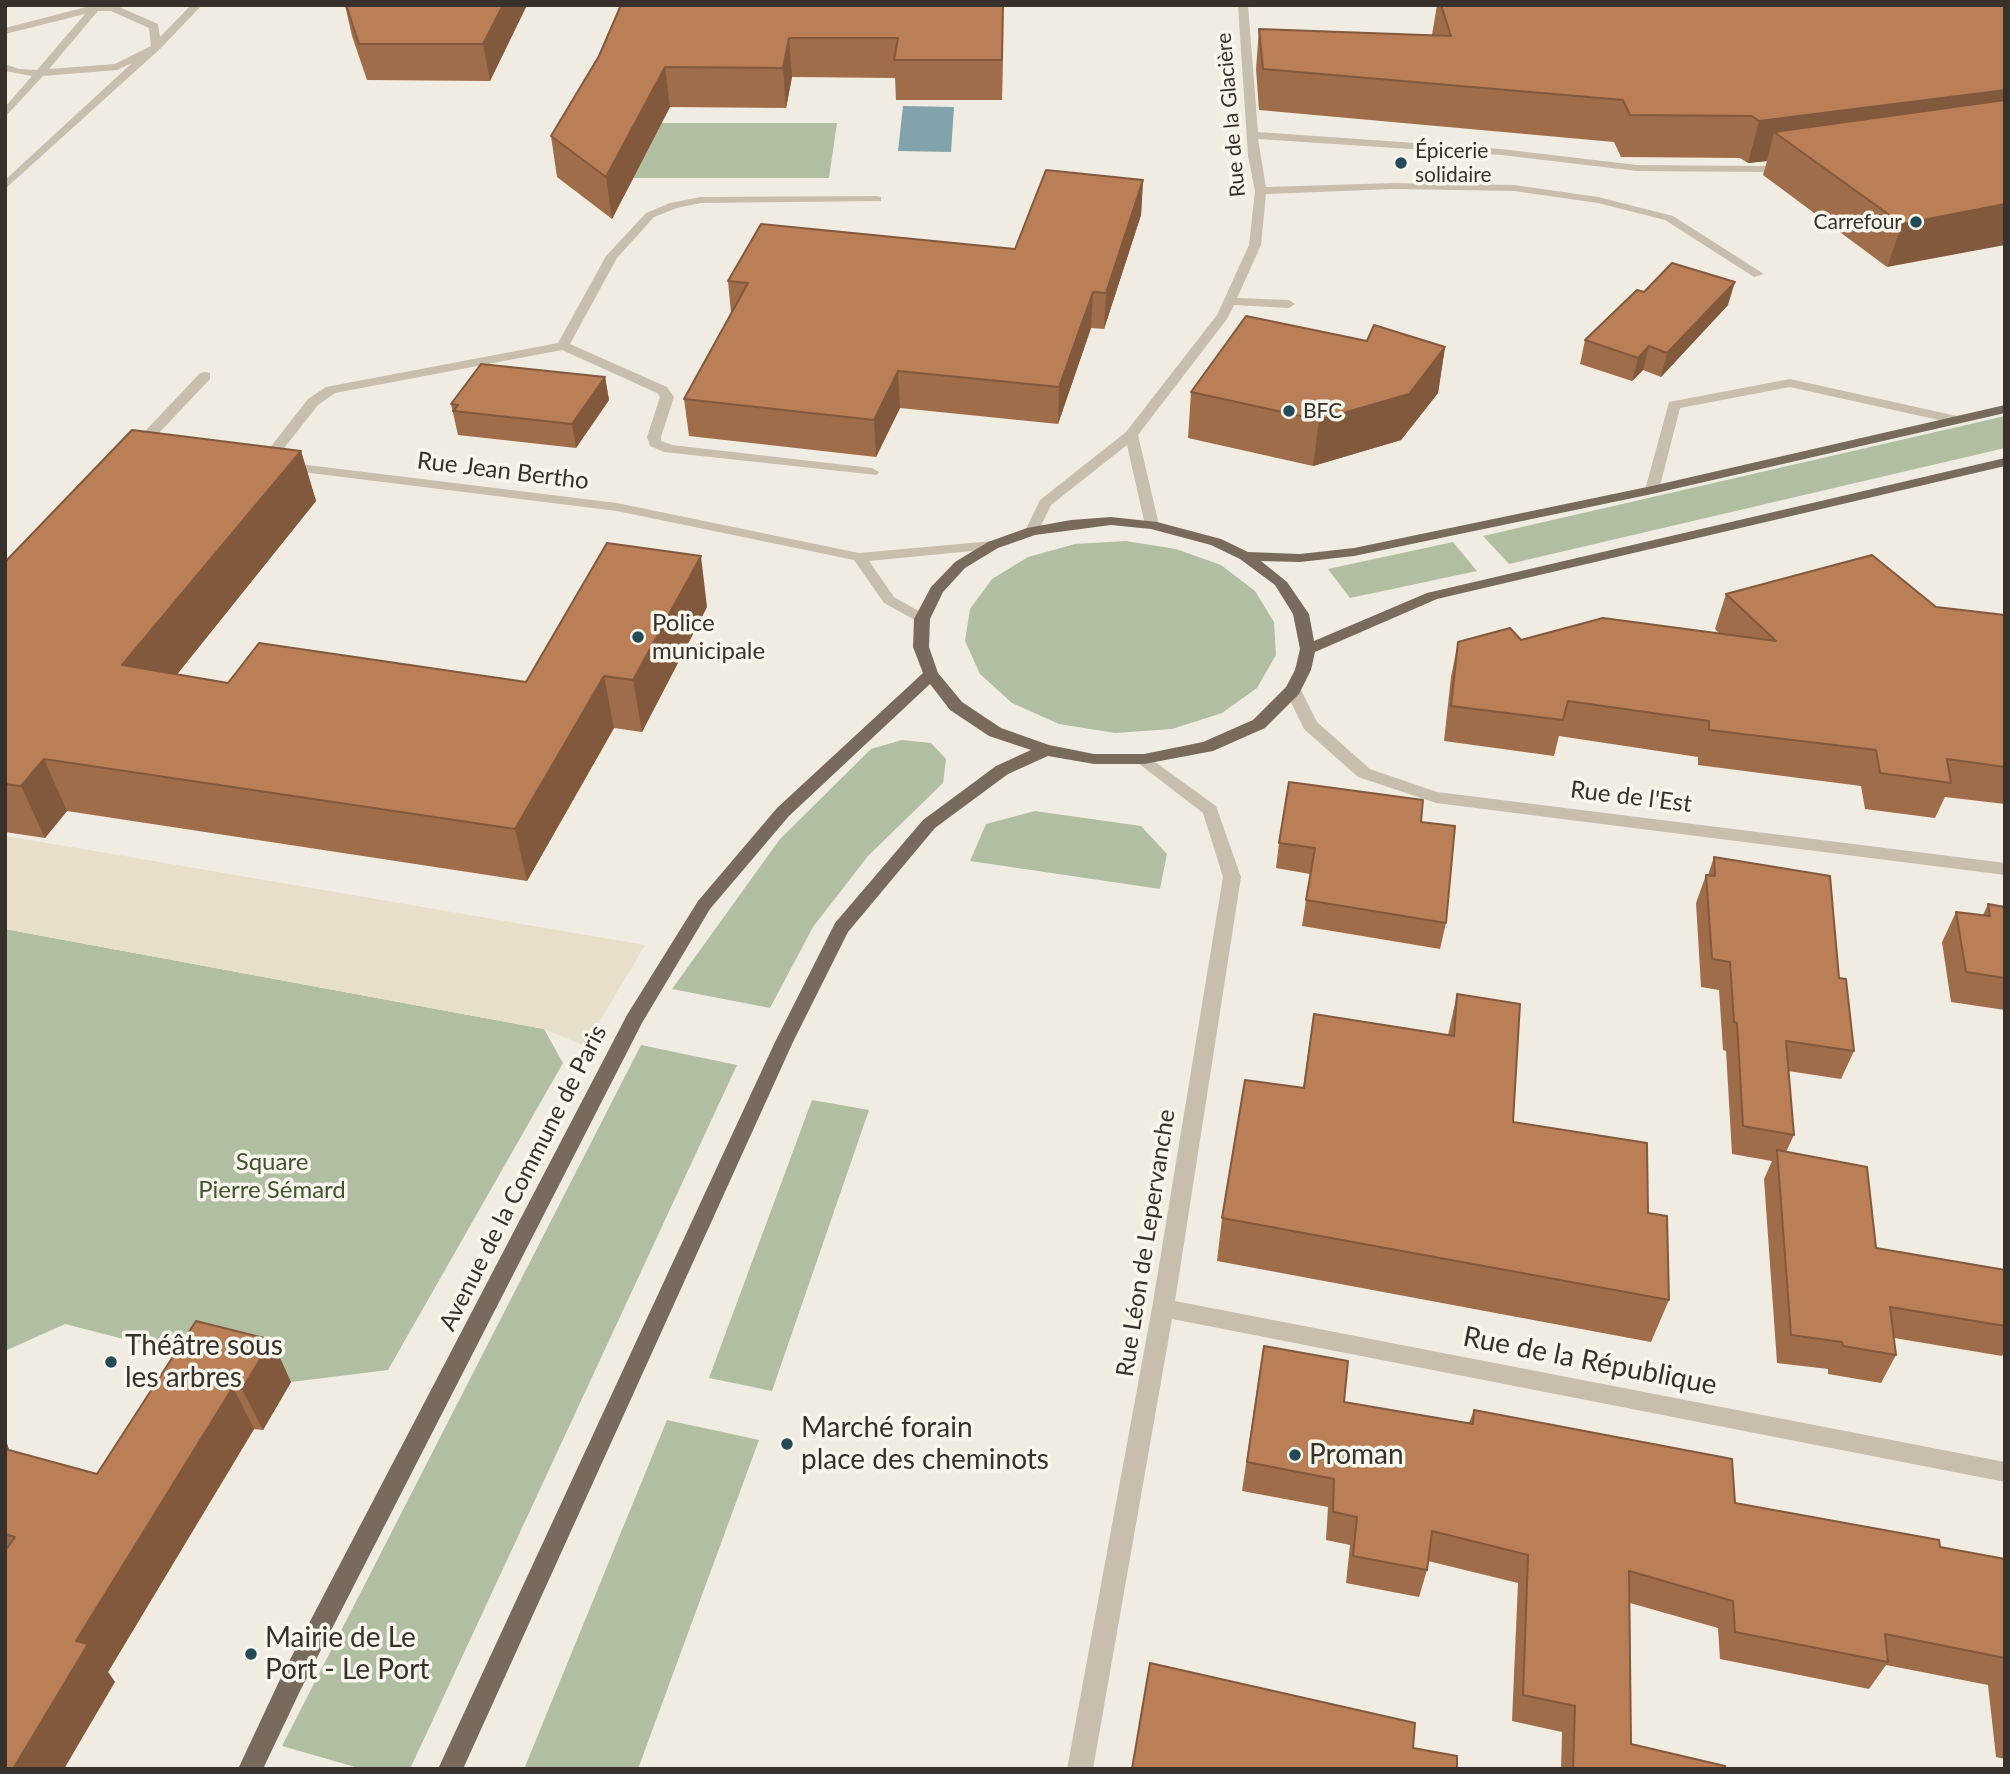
<!DOCTYPE html>
<html>
<head>
<meta charset="utf-8">
<style>
  body { margin:0 }
  #map { position:relative; width:2010px; height:1774px; overflow:hidden; background:#f1ece1; font-family:Lato,sans-serif }
  canvas { display:block }
  .frame { position:absolute; inset:0; border:7px solid #38312b; pointer-events:none }
</style>
</head>
<body>
<div id="map">
<canvas width="2010" height="1774"></canvas>
<div class="frame"></div>
</div>
<script>
const context = document.querySelector('canvas').getContext('2d');
context.lineJoin = 'round';
function fillPath(path, color) {
  context.fillStyle = color;
  context.fill(path, 'evenodd');
}
function shape(rows) {
  const path = new Path2D();
  for (const r of rows) {
    path.moveTo(r[0], r[1]);
    for (let i = 2; i < r.length; i += 2) path.lineTo(r[i], r[i + 1]);
  }
  return path;
}
function trace(path, color, width, dash) {
  context.strokeStyle = color;
  context.lineWidth = width;
  context.lineCap = dash ? 'butt' : 'round';
  context.setLineDash(dash || []);
  context.stroke(path);
}
function drawText(font, color, halo, rows, align = 'center') {
  context.font = font + ' Lato,sans-serif';
  context.lineWidth = 7;
  context.setLineDash([]);
  context.textBaseline = 'middle';
  context.strokeStyle = halo;
  context.fillStyle = color;
  for (const [text, x, y, turn = 0] of rows) {
    context.save();
    context.translate(x, y);
    context.rotate((+turn || 0) * Math.PI / 180);
    context.textAlign = isNaN(turn) ? turn : align;
    if (halo) context.strokeText(text, 0, 0);
    context.fillText(text, 0, 0);
    context.restore();
  }
}
const green = shape([
  [608,123,837,123,829,178,591,178],
  [2005,416,2005,448,1509,564,1483,536],
  [1126,541,1176,549,1221,565,1255,591,1274,622,1276,655,1257,688,1222,713,1172,729,1115,733,1059,724,1012,703,980,674,965,641,970,609,992,579,1028,557,1075,544],
  [1453,542,1477,571,1350,598,1328,569],
  [902,740,931,743,946,759,943,783,868,856,813,927,770,1008,672,989,780,839,871,749],
  [1035,811,1141,826,1167,854,1160,889,970,861,986,824],
  [5,929,544,1029,563,1063,388,1370,291,1382,65,1324,5,1351],
  [641,1045,737,1065,410,1769,362,1769,282,1746],
  [812,1100,869,1110,772,1391,709,1378],
  [667,1420,759,1440,638,1769,524,1769]
]);
const plaza = shape([
  [5,836,95,851,645,945,585,1046,544,1029,5,929]
]);
const water = shape([
  [903,106,954,107,951,152,898,151]
]);
const minor = shape([
  [94,5,117,6,158,24,160,37,191,5,202,5,160,49,5,189,5,180,132,63,117,70,43,76,5,117,5,107,32,76,5,71,5,64,19,69,37,70,85,14,5,34,5,28,94,5],
  [98,11,111,11,149,28,151,46,115,64,49,69,98,11],
  [1238,5,1248,5,1258,132,1501,149,1637,165,1762,166,1786,163,1792,166,1762,172,1637,171,1501,155,1258,139,1266,187,1394,183,1514,185,1598,197,1673,216,1764,274,1754,277,1665,220,1598,203,1514,191,1394,189,1266,194,1261,245,1237,298,1289,300,1295,304,1289,308,1234,305,1227,319,1138,435,1159,525,1157,528,1152,529,1145,525,1127,445,1051,505,1037,534,1027,534,1025,531,1040,500,1126,432,1217,315,1249,245,1255,191,1248,156,1238,5],
  [877,196,881,197,881,201,701,203,677,208,654,217,617,258,570,344,667,387,674,397,661,437,661,441,672,445,872,468,879,472,877,475,664,452,650,446,647,437,660,397,657,393,562,350,335,393,318,405,270,466,265,467,258,463,308,399,326,387,558,343,606,256,646,213,670,203,701,197,877,196],
  [205,372,210,373,210,379,142,451,132,451,132,445,200,373,205,372],
  [1790,379,1957,416,1964,420,1957,424,1790,387,1680,408,1659,490,1657,493,1647,493,1645,490,1669,402,1790,379],
  [283,462,617,503,859,553,993,541,1000,545,993,549,869,561,894,597,927,616,930,619,927,622,922,624,884,603,854,560,617,511,278,469,276,466,283,462],
  [1293,685,1301,690,1317,722,1370,769,1437,792,2005,863,2005,875,1436,803,1358,777,1304,729,1285,690,1293,685],
  [1144,754,1216,806,1241,877,1175,1301,2005,1462,2005,1482,1172,1319,1093,1769,1067,1769,1152,1308,1223,877,1203,813,1138,763,1136,759,1138,755,1144,754]
]);
const major = shape([
  [2005,405,2005,413,1652,494,1354,556,1300,562,1261,561,1287,582,1309,614,1314,641,1427,593,2005,458,2005,466,1437,599,1315,652,1311,670,1299,694,1265,728,1213,751,1144,764,1094,764,1048,756,1008,774,935,828,848,932,793,1042,463,1769,438,1769,775,1042,835,923,923,820,996,766,1031,750,989,736,950,710,930,684,789,816,710,909,642,1023,301,1689,263,1769,238,1769,283,1673,627,1015,698,901,777,808,923,673,913,647,914,619,931,587,955,562,988,542,1027,528,1071,520,1111,517,1157,522,1221,539,1248,552,1300,554,1354,548,1652,486,2005,405],
  [1111,525,1151,529,1211,545,1240,559,1275,585,1293,614,1300,649,1295,670,1286,687,1253,720,1203,742,1144,754,1094,754,1049,745,1001,728,962,702,938,673,929,647,930,619,943,592,965,568,998,548,1035,535,1111,525]
]);
const wall = shape([
  [345,5,527,5,490,81,367,80,352,36],
  [621,5,1003,31,1002,100,896,100,895,78,792,77,786,108,670,107,612,219,557,177,551,136,599,56],
  [1437,5,2005,5,1887,267,1763,175,1767,161,1748,163,1740,158,1621,157,1614,142,1259,110,1256,69,1259,29,1432,35],
  [1143,180,1141,215,1104,329,1091,328,1058,424,900,408,876,457,689,436,684,399,731,313,728,281,1015,249],
  [1644,292,1728,305,1661,377,1643,370,1632,381,1580,364,1585,340],
  [1367,341,1445,347,1438,393,1401,440,1313,466,1188,438,1191,392],
  [605,377,609,400,576,448,458,435,451,404],
  [301,451,316,501,177,674,228,683,526,682,707,607,642,732,614,728,527,881,67,811,45,838,5,832,5,562],
  [1726,594,1936,607,2005,615,2005,804,1945,797,1935,818,1865,809,1861,786,1698,765,1698,757,1559,736,1554,756,1444,741,1451,677,1458,642,1720,634,1715,629],
  [1421,822,1446,923,1440,949,1302,926,1310,874,1276,868,1279,843],
  [1714,857,1839,978,1854,1051,1841,1079,1788,1071,1794,1135,1786,1152,1876,1248,2005,1326,2005,1351,2002,1356,1894,1338,1896,1355,1881,1383,1828,1374,1828,1369,1777,1363,1764,1179,1772,1161,1732,1154,1726,1051,1723,1050,1719,990,1701,987,1696,903,1706,875,1708,875],
  [1988,904,2005,907,2005,1010,1951,1002,1942,942,1956,912,1983,915],
  [1457,994,1513,1122,1648,1213,1669,1300,1651,1342,1217,1261,1222,1218,1303,1088,1314,1014,1448,1035],
  [196,1321,291,1382,263,1430,254,1429,108,1672,115,1682,5,1769,5,1437,9,1450,97,1474],
  [1259,1376,1344,1402,1469,1423,1474,1410,1735,1503,1940,1547,2005,1559,2005,1759,1996,1757,1988,1685,1886,1665,1869,1689,1720,1659,1718,1628,1630,1603,1631,1744,1726,1769,1561,1769,1562,1732,1512,1721,1518,1583,1428,1561,1427,1570,1419,1597,1346,1583,1350,1545,1326,1540,1328,1507,1242,1491]
]);
const shadedWall = shape([
  [503,5,527,5,490,81,483,44],
  [1003,5,1003,31,1002,100,1002,60],
  [789,38,792,77,786,108,783,68],
  [665,67,670,107,612,219,606,177],
  [2005,90,2005,129,1774,132,1767,161,1748,163,1759,121],
  [1143,180,1141,215,1104,329,1106,293],
  [2005,204,2005,245,1887,267,1902,224],
  [1735,282,1728,305,1661,377,1667,353],
  [1093,292,1091,328,1058,424,1059,387],
  [1649,346,1643,370,1632,381,1638,358],
  [1445,347,1438,393,1401,440,1313,466,1319,420],
  [898,371,900,408,876,457,874,420],
  [605,377,609,400,576,448,572,424],
  [301,451,316,501,143,717,122,665],
  [701,556,707,607,642,732,633,680],
  [604,676,614,728,527,881,515,829],
  [44,759,67,811,45,838,21,786],
  [272,1340,291,1382,263,1430,242,1389],
  [233,1387,254,1429,108,1672,115,1682,64,1769,13,1769,76,1641],
  [5,1437,20,1486,5,1464]
]);
const building = shape([
  [346,5,503,5,483,44,359,44,346,5],
  [621,5,1003,5,1002,60,894,60,898,38,789,38,783,68,665,67,606,177,551,136,599,56,621,5],
  [1441,5,2005,5,2005,90,1759,121,1752,116,1630,115,1623,100,1263,69,1259,29,1451,36,1441,5],
  [2005,100,2005,204,1902,224,1774,132,2005,100],
  [1046,170,1143,180,1106,293,1093,292,1059,387,898,371,874,420,684,399,748,283,728,281,761,224,1015,249,1046,170],
  [1672,263,1735,282,1667,353,1649,346,1638,358,1585,340,1637,290,1644,292,1672,263],
  [1246,316,1367,341,1374,325,1445,347,1409,394,1319,420,1191,392,1246,316],
  [481,364,605,377,572,424,453,411,458,405,451,404,481,364],
  [132,430,301,451,122,665,228,683,259,643,526,682,607,543,701,556,633,680,604,676,515,829,44,759,21,786,5,784,5,562,132,430],
  [1872,555,1936,607,2005,615,2005,767,1947,759,1951,783,1880,773,1876,750,1709,730,1709,721,1568,701,1563,720,1451,706,1458,642,1510,628,1521,640,1603,618,1776,641,1726,594,1872,555],
  [1289,782,1423,800,1421,822,1455,826,1446,923,1306,900,1315,848,1279,843,1289,782],
  [1714,857,1830,876,1839,978,1846,979,1854,1051,1786,1041,1794,1135,1743,1126,1737,1023,1734,1022,1730,962,1712,959,1706,875,1715,876,1714,857],
  [1988,904,2005,907,2005,978,1966,972,1956,912,1990,916,1988,904],
  [1457,994,1520,1004,1513,1122,1647,1143,1648,1213,1667,1216,1669,1300,1222,1218,1245,1080,1304,1088,1314,1014,1454,1036,1457,994],
  [1777,1150,1867,1167,1876,1248,2005,1270,2005,1326,1890,1307,1896,1355,1843,1346,1842,1342,1791,1335,1777,1150],
  [196,1321,272,1340,242,1389,233,1387,76,1641,88,1644,13,1769,5,1769,5,1551,15,1537,5,1534,5,1449,97,1474,196,1321],
  [1264,1346,1348,1361,1344,1402,1473,1424,1474,1410,1732,1459,1735,1503,1939,1540,1940,1547,2005,1559,2005,1658,1885,1634,1888,1662,1735,1632,1733,1601,1629,1571,1631,1744,1725,1766,1726,1769,1573,1769,1575,1706,1523,1695,1528,1555,1432,1531,1427,1570,1353,1556,1357,1517,1333,1512,1334,1479,1247,1462,1264,1346],
  [1150,1663,1415,1723,1413,1748,1457,1756,1457,1769,1132,1769,1150,1663]
]);
const markers = [
  [1401,163,7,"#244a55"],
  [1916,222,7,"#244a55"],
  [1289,411,7,"#244a55"],
  [638,637,7,"#244a55"],
  [111,1362,7,"#244a55"],
  [787,1444,7,"#244a55"],
  [1295,1455,7,"#244a55"],
  [251,1654,7,"#244a55"]
];
const farStreetnames = [
  ["Rue de la Glacière",1231,115,-95]
];
const farPoinames = [
  ["Épicerie",1415,151],
  ["solidaire",1415,175],
  ["Carrefour",1902,222,"right"],
  ["BFC",1303,411]
];
const streetNames = [
  ["Rue Jean Bertho",503,471,7],
  ["Rue de l'Est",1631,797,7],
  ["Avenue de la Commune de Paris",523,1178,-63],
  ["Rue Léon de Lepervanche",1146,1243,-81]
];
const poiNames = [
  ["Police",652,623],
  ["municipale",652,651]
];
const parkNames = [
  ["Square",272,1162],
  ["Pierre Sémard",272,1190]
];
const nearPoinames = [
  ["Théâtre sous",125,1346],
  ["les arbres",125,1378],
  ["Marché forain",801,1428],
  ["place des cheminots",801,1460],
  ["Proman",1309,1455],
  ["Mairie de Le",265,1638],
  ["Port - Le Port",265,1670]
];
const nearStreetnames = [
  ["Rue de la République",1590,1361,11]
];
fillPath(green, '#b0bfa2');
fillPath(plaza, '#e7dfca');
fillPath(water, '#82a3ac');
fillPath(minor, '#c8beae');
fillPath(major, '#786b5e');
fillPath(wall, '#a06d4a');
fillPath(shadedWall, '#82593c');
fillPath(building, '#ba7f56');
trace(building, '#82593c', 2);
for (const [x, y, r, color] of markers) {
  const dot = new Path2D();
  dot.arc(x, y, r, 0, 2 * Math.PI);
  context.fillStyle = color;
  context.fill(dot);
  trace(dot, '#f9f6ed', 2.5);
}
drawText('21px', '#38312b', '#f9f6ed', farStreetnames);
drawText('21px', '#38312b', '#f9f6ed', farPoinames, 'left');
drawText('24px', '#38312b', '#f9f6ed', streetNames);
drawText('24px', '#38312b', '#f9f6ed', poiNames, 'left');
drawText('24px', '#415431', '#f9f6ed', parkNames);
drawText('28px', '#38312b', '#f9f6ed', nearPoinames, 'left');
drawText('28px', '#38312b', '#f9f6ed', nearStreetnames);
</script>
</body>
</html>
